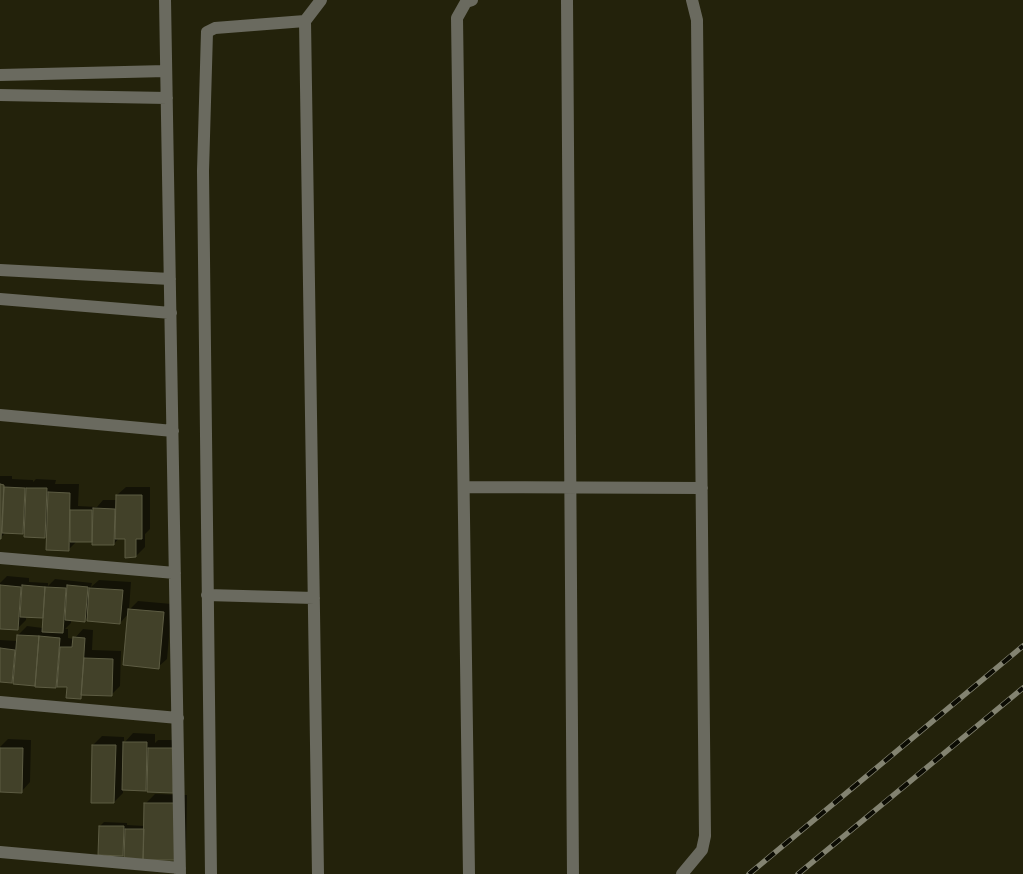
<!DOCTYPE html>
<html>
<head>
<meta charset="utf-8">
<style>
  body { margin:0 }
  canvas { display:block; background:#23220b }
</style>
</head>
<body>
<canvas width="1023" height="874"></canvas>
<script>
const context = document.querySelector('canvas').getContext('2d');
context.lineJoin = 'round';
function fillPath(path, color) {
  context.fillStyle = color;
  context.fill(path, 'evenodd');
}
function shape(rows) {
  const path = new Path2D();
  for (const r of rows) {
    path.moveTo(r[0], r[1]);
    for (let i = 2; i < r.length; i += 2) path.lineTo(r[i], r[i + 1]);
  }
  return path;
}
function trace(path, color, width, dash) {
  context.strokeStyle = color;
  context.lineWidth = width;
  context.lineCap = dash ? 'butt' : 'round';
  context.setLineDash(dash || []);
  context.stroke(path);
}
const shadow = shape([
  [0,476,12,476,12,479,33,480,33,482,36,479,56,480,55,484,79,484,78,506,97,507,103,500,117,500,117,495,126,487,150,487,150,529,145,534,145,547,136,556,126,538,119,538,114,544,94,538,92,540,78,540,68,550,48,533,45,536,26,530,22,533,6,532,0,538],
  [7,576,29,578,29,582,48,583,48,586,55,579,92,583,91,587,99,580,131,582,129,610,138,601,172,604,167,659,158,667,129,613,120,623,88,617,85,620,71,619,71,623,65,629,68,629,68,638,74,639,83,629,93,630,92,650,121,651,120,686,111,695,84,694,80,698,68,686,56,687,14,683,15,678,11,682,0,681,0,640,18,641,18,635,27,626,43,628,44,617,26,616,26,620,17,629,0,628,0,583],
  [133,733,155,734,155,743,158,740,182,740,145,790,123,789,123,793,114,802,93,745,102,736,124,737,124,743],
  [8,739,31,740,30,782,22,791,0,791,0,747],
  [155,794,187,795,186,850,125,855,100,854,100,826,104,822,127,823,127,825,145,826,146,803]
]);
const building = shape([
  [0,484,4,485,1,539,0,539,0,484],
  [4,487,25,488,23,534,2,533,4,487],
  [26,488,47,488,45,538,24,537,26,488],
  [48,492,70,493,69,551,46,550,48,492],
  [116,495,142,495,142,539,136,539,136,557,125,558,125,539,115,539,116,495],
  [93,508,115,509,114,545,92,545,93,508],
  [70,510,92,510,92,542,70,542,70,510],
  [0,585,21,587,18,630,0,629,0,585],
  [22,585,45,587,43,618,20,617,22,585],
  [67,585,88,587,85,622,65,620,67,585],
  [45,587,66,588,63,633,42,632,45,587],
  [89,588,123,590,120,624,87,621,89,588],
  [128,609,164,612,159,669,123,665,128,609],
  [17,635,39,636,35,686,13,684,17,635],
  [39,636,60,638,56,688,35,687,39,636],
  [73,637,85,638,81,699,66,698,67,687,57,687,60,647,72,647,73,637],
  [0,648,15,650,12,683,0,682,0,648],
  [84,658,113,659,112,696,81,695,84,658],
  [123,742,147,742,146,791,122,790,123,742],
  [92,745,116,745,114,803,91,803,92,745],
  [0,748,23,748,22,793,0,792,0,748],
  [148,748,174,748,173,793,147,792,148,748],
  [144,803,178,803,177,860,143,860,144,803],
  [99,826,124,826,123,856,98,855,99,826],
  [125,829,144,829,143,860,124,860,125,829]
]);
const minor = shape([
  [165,0,180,874],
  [567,0,573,874],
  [0,75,166,71],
  [0,95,167,98],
  [0,270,170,279],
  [0,299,171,313],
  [0,415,173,431],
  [464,487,702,488],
  [0,558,175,573],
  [207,595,314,598],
  [0,702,178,718],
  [0,852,180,868],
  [211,874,203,171,207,32,215,28,305,21],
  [318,874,305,21,321,0],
  [469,874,457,18,466,2,472,0],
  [682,874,702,850,705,836,697,20,692,0]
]);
const rail = shape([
  [749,874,1023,646],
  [798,874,1023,688]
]);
fillPath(shadow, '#0007');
fillPath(building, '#424129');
trace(building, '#5d5c43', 1);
trace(minor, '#6a6a5f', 12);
trace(rail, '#838371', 5.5);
trace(rail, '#0b0b03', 4, [11]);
</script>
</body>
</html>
